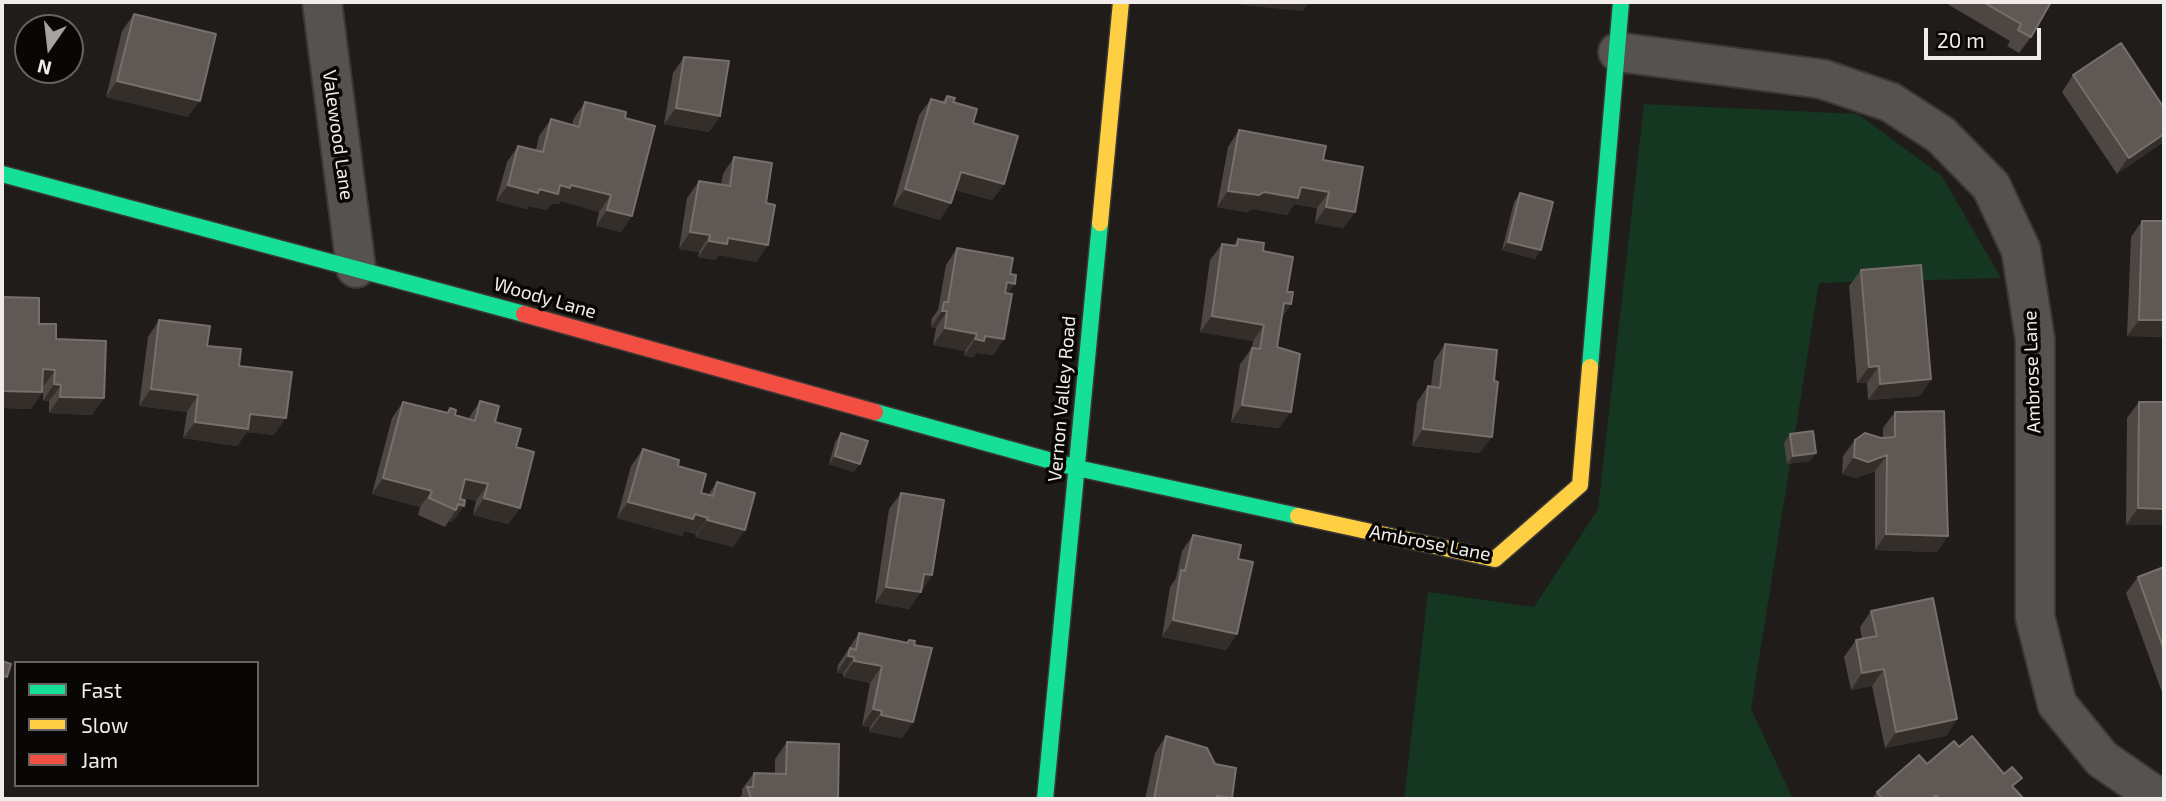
<!DOCTYPE html>
<html>
<head>
<meta charset="utf-8">
<style>
  body { margin:0 }
  #map { position:relative; width:2166px; height:801px; overflow:hidden; background:#1f1c1a; font-family:"Exo 2",sans-serif }
  canvas { display:block }
  .frame { position:absolute; inset:0; border:4px solid #f1ece9; pointer-events:none }
  .legend { position:absolute; left:14px; top:661px; width:245px; height:126px; box-sizing:border-box; background:#090705; border:2px solid #666360; margin:0; padding:9px 12px; list-style:none; font-size:21px; color:#f1ece9 }
  .legend li { display:flex; align-items:center; gap:14px; height:35px }
  .legend b { width:35px; border:2px solid #666360 }
  .north { position:absolute; left:14px; top:14px; width:70px; height:70px; box-sizing:border-box; background:#090705; border:2px solid #666360; border-radius:50%; rotate:194deg; font-size:19px; font-weight:700; line-height:28px; text-align:center; color:#f1ece9 }
  .north::after { content:''; display:block; margin:auto; width:24px; height:32px; background:#a8a3a1; clip-path:polygon(50% 0,100% 100%,50% 72%,0 100%) }
  .scale { position:absolute; left:1924px; top:28px; width:117px; height:32px; box-sizing:border-box; border:4px solid #f1ece9; border-top:0; padding-left:9px; font-size:21px; line-height:24px; white-space:nowrap; color:#f1ece9; -webkit-text-stroke:5px #090705; paint-order:stroke }
</style>
</head>
<body>
<div id="map">
<canvas width="2166" height="801"></canvas>
<div class="frame"></div>
<ul class="legend">
<li><b style="height:9px;background:#16e098"></b>Fast</li>
<li><b style="height:9px;background:#ffcf43"></b>Slow</li>
<li><b style="height:9px;background:#f24e42"></b>Jam</li>
</ul>
<div class="north">N</div>
<div class="scale">20 m</div>
</div>
<script>
const context = document.querySelector('canvas').getContext('2d');
context.lineJoin = 'round';
function fillPath(path, color) {
  context.fillStyle = color;
  context.fill(path, 'evenodd');
}
function shape(rows) {
  const path = new Path2D();
  for (const r of rows) {
    path.moveTo(r[0], r[1]);
    for (let i = 2; i < r.length; i += 2) path.lineTo(r[i], r[i + 1]);
  }
  return path;
}
function trace(path, color, width, dash) {
  context.strokeStyle = color;
  context.lineWidth = width;
  context.lineCap = dash ? 'butt' : 'round';
  context.setLineDash(dash || []);
  context.stroke(path);
}
function drawText(font, color, halo, rows, align = 'center') {
  context.font = font + ' "Exo 2",sans-serif';
  context.lineWidth = 7;
  context.setLineDash([]);
  context.textBaseline = 'middle';
  context.strokeStyle = halo;
  context.fillStyle = color;
  for (const [text, x, y, turn = 0] of rows) {
    context.save();
    context.translate(x, y);
    context.rotate((+turn || 0) * Math.PI / 180);
    context.textAlign = isNaN(turn) ? turn : align;
    if (halo) context.strokeText(text, 0, 0);
    context.fillText(text, 0, 0);
    context.restore();
  }
}
const green = shape([
  [1644,104,1858,114,1942,176,2001,278,1819,283,1751,709,1793,799,1404,799,1428,592,1534,607,1598,509]
]);
const street = shape([
  [322,2,356,268],
  [1618,52,1822,79,1890,102,1941,135,1991,186,2021,250,2035,339,2035,617,2057,704,2102,759,2160,799]
]);
const fast = shape([
  [2,174,524,314],
  [1590,367,1621,2],
  [875,412,1077,468,1298,516],
  [1045,799,1100,223]
]);
const slow = shape([
  [1100,223,1121,2],
  [1298,516,1495,559,1580,485,1590,367]
]);
const jam = shape([
  [524,314,875,412]
]);
const wall = shape([
  [1944,2,2051,2,2031,37,2019,53,2007,46,2010,41],
  [134,14,188,117,106,97,122,31],
  [684,57,720,116,709,132,664,124,673,73],
  [2073,75,2164,108,2117,174,2062,92],
  [947,96,973,123,1004,184,992,200,955,190,940,220,893,206,919,115,931,99,942,102],
  [585,102,625,118,632,216,621,232,596,226,599,212,561,201,559,204,552,203,547,210,529,206,527,209,496,201,507,162,518,146,536,150,539,136,551,119,572,125,574,118],
  [1239,130,1323,160,1355,212,1343,228,1315,223,1317,208,1294,204,1287,215,1253,209,1247,212,1217,207,1228,147],
  [734,157,757,262,719,255,715,260,698,257,699,252,679,249,687,198,699,181,721,185,723,174],
  [1520,193,1535,259,1502,250,1514,202],
  [2142,221,2164,221,2164,337,2127,336,2131,237],
  [1238,239,1263,251,1287,292,1291,304,1282,317,1277,347,1279,428,1231,422,1240,364,1252,348,1253,341,1200,332,1210,260,1222,244,1234,245],
  [957,248,1010,274,1004,339,993,355,976,353,973,357,964,356,965,351,933,345,936,328,931,327,932,318,938,310,946,265],
  [1861,270,1931,379,1920,396,1868,400,1867,383,1857,383,1849,286],
  [2,297,39,324,56,339,104,398,92,415,49,413,49,401,43,401,43,387,42,392,31,409,2,408],
  [159,320,207,346,239,366,274,435,247,432,237,446,183,438,187,412,139,406,148,337],
  [1445,344,1480,453,1412,446,1417,402,1428,386,1431,386,1434,361],
  [480,401,516,447,520,508,508,524,473,515,476,501,460,497,460,499,464,506,452,522,449,521,445,527,418,515,420,507,372,494,392,418,403,402,446,413,450,408,455,415,468,419],
  [2139,402,2164,402,2164,525,2126,525,2127,418],
  [1895,412,1937,552,1875,550,1875,471,1856,478,1842,474,1843,456,1855,440,1883,438,1883,428],
  [841,433,854,472,829,464,835,442],
  [1790,434,1816,453,1810,461,1787,464,1784,443],
  [643,449,678,466,701,493,708,495,717,482,733,547,695,537,696,534,685,531,682,536,617,518,631,466],
  [901,493,932,575,909,609,875,603,889,509],
  [1193,535,1238,559,1237,634,1226,650,1162,637,1170,587,1176,578,1182,551],
  [2164,567,2164,695,2163,695,2126,593,2138,577],
  [1871,611,1957,719,1946,736,1885,748,1872,686,1851,690,1844,657,1856,640,1862,639,1860,627],
  [859,633,906,643,909,640,913,722,902,738,869,732,870,727,862,726,870,683,843,677,843,674,837,672,838,665],
  [1166,736,1231,799,1145,799,1155,753],
  [787,742,838,799,737,799,742,795,742,789,754,773,775,773,775,759],
  [1959,747,2014,788,2024,799,1872,799,1877,792]
]);
const shadedWall = shape([
  [1242,2,1309,2,1303,11,1240,5],
  [117,81,200,101,188,117,106,97],
  [676,108,720,116,709,132,664,124],
  [2164,134,2164,142,2117,174,2129,158],
  [961,172,1004,184,992,200,949,188],
  [508,185,571,185,611,195,599,212,561,201,559,204,552,203,547,210,529,206,527,209,496,201],
  [1301,187,1329,192,1317,208,1294,204,1287,215,1253,209,1247,212,1217,207,1228,191],
  [905,189,951,203,940,220,893,206],
  [1326,207,1355,212,1343,228,1315,223],
  [607,210,632,216,621,232,596,226],
  [690,232,710,235,699,252,679,249],
  [728,238,768,245,757,262,719,255,715,260,698,257,709,241],
  [1508,242,1541,250,1535,259,1502,250],
  [1007,282,1015,284,1003,300],
  [1284,303,1291,304,1279,320],
  [942,311,947,311,936,328,931,327],
  [1212,316,1264,325,1253,341,1200,332],
  [2139,320,2164,320,2164,337,2127,336],
  [945,328,977,334,965,351,933,345],
  [985,336,1004,339,993,355,976,353,973,357,964,356,975,339],
  [1879,366,1867,383,1857,383,1869,367],
  [43,369,55,370,43,387],
  [1931,379,1920,396,1868,400,1880,384],
  [54,384,61,385,49,401,43,401],
  [151,389,198,395,187,412,139,406],
  [2,391,42,392,31,409,2,408],
  [60,397,104,398,92,415,49,413],
  [1242,405,1291,412,1279,428,1231,422],
  [250,414,286,418,274,435,247,432,237,446,183,438,195,422],
  [1423,429,1492,437,1480,453,1412,446],
  [1816,453,1810,461,1787,464,1793,456],
  [1887,455,1875,471,1856,478,1842,474,1854,457],
  [835,456,860,464,854,472,829,464],
  [383,478,432,491,420,507,372,494],
  [465,479,488,484,476,501,453,495],
  [484,498,520,508,508,524,473,515],
  [628,502,695,514,708,518,696,534,685,531,682,536,617,518],
  [458,504,464,506,452,522,449,521,456,510],
  [2138,508,2164,509,2164,525,2126,525],
  [707,520,745,530,733,547,695,537],
  [1886,534,1948,536,1937,552,1875,550],
  [924,574,932,575,921,591],
  [886,587,921,592,909,609,875,603],
  [1173,620,1237,634,1226,650,1162,637],
  [848,656,854,657,843,674,837,672],
  [854,661,882,666,870,683,843,677],
  [1884,669,1872,686,1851,690,1862,673],
  [2,675,7,677,2,685],
  [873,709,882,711,870,727,862,726],
  [881,715,913,722,902,738,869,732],
  [1957,719,1946,736,1885,748,1896,732],
  [1217,796,1232,798,1231,799,1214,799]
]);
const building = shape([
  [1983,2,2051,2,2031,37,2018,30,2021,24,1983,2],
  [134,14,216,34,200,101,117,81,134,14],
  [2121,43,2164,108,2164,134,2129,158,2073,75,2121,43],
  [684,57,729,61,720,116,676,108,684,57],
  [947,96,955,98,953,102,977,109,973,123,1018,136,1004,184,961,172,951,203,905,189,931,99,945,103,947,96],
  [585,102,626,112,625,118,655,126,632,216,607,210,611,195,571,185,570,188,560,185,558,194,539,189,538,193,508,185,518,146,543,152,551,119,579,127,585,102],
  [1239,130,1326,146,1323,160,1363,167,1355,212,1326,207,1329,192,1301,187,1298,198,1264,192,1259,195,1228,191,1239,130],
  [734,157,772,163,766,203,775,205,768,245,728,238,727,244,709,241,710,235,690,232,699,181,730,186,734,157],
  [1520,193,1553,202,1541,250,1508,242,1520,193],
  [2142,221,2164,221,2164,320,2139,320,2142,221],
  [1238,239,1264,243,1263,251,1293,257,1287,292,1293,292,1291,304,1284,303,1277,347,1300,354,1291,412,1242,405,1252,348,1260,349,1264,325,1212,316,1222,244,1237,246,1238,239],
  [957,248,1013,258,1010,274,1016,275,1015,284,1007,282,1005,293,1012,294,1004,339,985,336,984,341,975,339,977,334,945,328,947,311,942,311,944,302,948,302,957,248],
  [1921,265,1931,379,1880,384,1879,366,1869,367,1861,270,1921,265],
  [2,297,39,298,39,324,56,324,56,339,106,341,104,398,60,397,61,385,54,384,55,370,43,369,42,392,2,391,2,297],
  [159,320,210,326,207,346,241,349,239,366,292,372,286,418,250,414,248,429,195,422,198,395,151,389,159,320],
  [1445,344,1497,350,1494,381,1498,382,1492,437,1423,429,1428,386,1440,388,1445,344],
  [480,401,499,406,495,422,521,429,516,447,534,452,520,508,484,498,488,484,465,479,460,499,465,500,464,506,458,504,456,510,429,498,432,491,383,478,403,402,448,413,450,408,456,410,455,415,475,421,480,401],
  [2139,402,2164,402,2164,509,2138,508,2139,402],
  [1944,411,1948,536,1886,534,1887,455,1868,462,1854,457,1855,440,1865,433,1881,438,1895,437,1895,412,1944,411],
  [1813,431,1816,453,1793,456,1790,434,1813,431],
  [841,433,868,441,860,464,835,456,841,433],
  [643,449,679,460,678,466,706,474,701,493,713,496,717,482,755,493,745,530,707,520,708,518,695,514,693,519,628,502,643,449],
  [901,493,944,500,932,575,924,574,921,592,886,587,901,493],
  [1193,535,1241,545,1238,559,1253,562,1237,634,1173,620,1181,570,1185,571,1193,535],
  [2164,567,2164,650,2138,577,2164,567],
  [1933,598,1957,719,1896,732,1884,669,1862,673,1856,640,1877,636,1871,611,1933,598],
  [859,633,908,643,909,640,915,641,914,645,932,648,913,722,881,715,882,711,873,709,882,666,854,661,854,657,848,656,850,648,856,650,859,633],
  [2,661,11,664,7,677,2,675,2,661],
  [1166,736,1207,748,1215,764,1236,768,1232,798,1217,796,1217,799,1154,799,1166,736],
  [1972,736,2004,774,2012,767,2022,778,2012,786,2024,799,1939,799,1936,795,1931,799,1883,799,1877,792,1919,755,1927,764,1954,741,1959,747,1972,736],
  [787,742,839,744,838,799,738,799,738,798,751,798,747,787,753,787,754,773,786,774,787,742]
]);
const streetNames = [
  ["Valewood Lane",338,135,82],
  ["Woody Lane",545,298,16],
  ["Ambrose Lane",2032,372,-92],
  ["Vernon Valley Road",1062,399,-85],
  ["Ambrose Lane",1430,543,11]
];
fillPath(green, '#153621');
trace(street, '#3b3836', 42);
trace(fast, '#3b3836', 19);
trace(slow, '#3b3836', 19);
trace(jam, '#3b3836', 19);
trace(street, '#555250', 38);
trace(fast, '#16e098', 16);
trace(slow, '#ffcf43', 16);
trace(jam, '#f24e42', 16);
fillPath(wall, '#4e4642');
fillPath(shadedWall, '#342e2a');
fillPath(building, '#605854');
trace(building, '#766f6b', 2);
drawText('19px', '#f1ece9', '#090705', streetNames);
</script>
</body>
</html>
